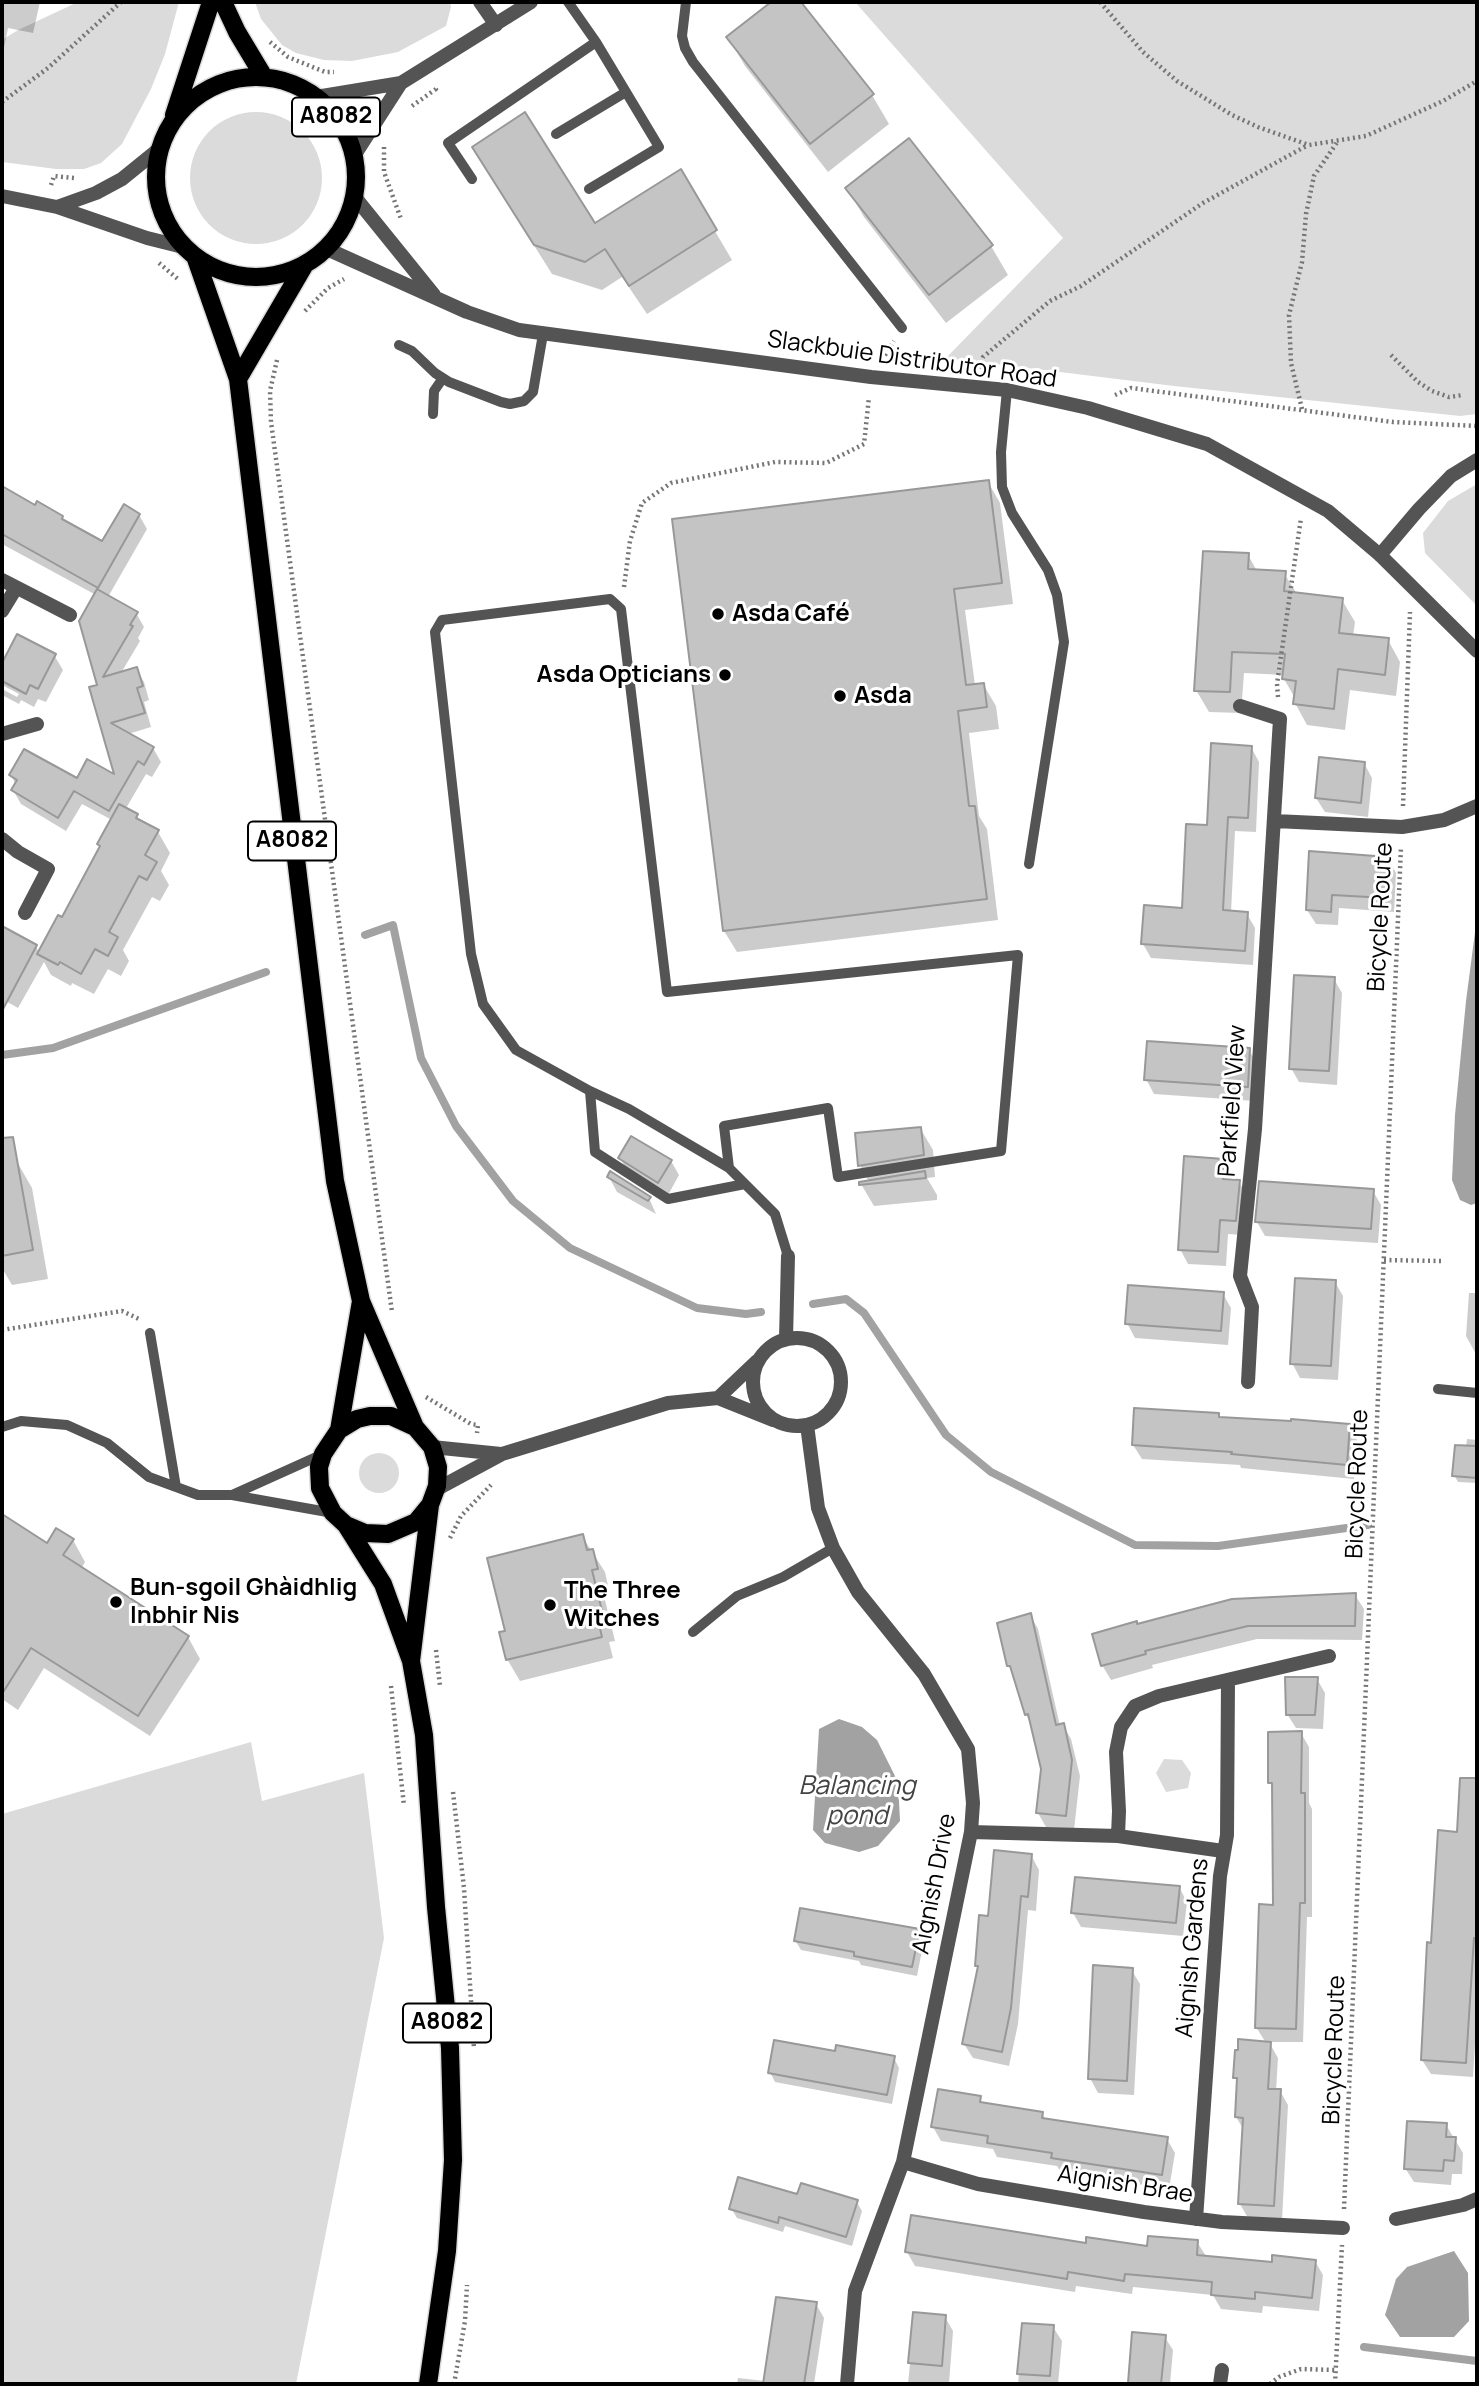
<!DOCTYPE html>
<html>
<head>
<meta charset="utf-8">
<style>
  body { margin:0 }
  #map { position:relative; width:1479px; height:2386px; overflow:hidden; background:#fff; font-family:Manrope,sans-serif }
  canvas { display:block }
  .frame { position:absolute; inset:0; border:4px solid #000; pointer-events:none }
</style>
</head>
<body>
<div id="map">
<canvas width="1479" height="2386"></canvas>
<div class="frame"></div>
</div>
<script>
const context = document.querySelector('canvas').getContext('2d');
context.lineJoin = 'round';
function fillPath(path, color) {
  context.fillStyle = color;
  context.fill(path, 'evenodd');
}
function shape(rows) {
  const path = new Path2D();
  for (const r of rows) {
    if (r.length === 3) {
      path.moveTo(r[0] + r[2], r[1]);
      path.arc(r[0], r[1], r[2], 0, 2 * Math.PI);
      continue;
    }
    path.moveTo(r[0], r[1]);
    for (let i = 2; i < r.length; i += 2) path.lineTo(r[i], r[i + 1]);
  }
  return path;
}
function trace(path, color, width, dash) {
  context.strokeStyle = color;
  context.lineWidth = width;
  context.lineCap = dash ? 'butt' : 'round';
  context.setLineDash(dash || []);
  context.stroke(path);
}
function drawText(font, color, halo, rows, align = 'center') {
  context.font = font + ' Manrope,sans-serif';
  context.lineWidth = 6;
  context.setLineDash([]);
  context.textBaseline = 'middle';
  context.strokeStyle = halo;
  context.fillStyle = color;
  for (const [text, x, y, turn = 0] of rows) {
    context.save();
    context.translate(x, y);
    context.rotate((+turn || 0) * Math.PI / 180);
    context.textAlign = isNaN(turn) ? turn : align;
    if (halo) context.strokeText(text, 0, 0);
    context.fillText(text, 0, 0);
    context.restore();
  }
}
const green = shape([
  [78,2,179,2,165,54,151,89,122,144,101,163,84,169,56,169,2,162,2,40,18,30],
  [255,2,450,2,451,7,446,26,398,52,352,61,324,60,296,53,282,45,261,19],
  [855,2,1477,2,1477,414,1460,416,1174,386,946,358,1063,238],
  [256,178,66],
  [1477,484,1477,606,1425,553,1423,533,1448,501],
  [379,1473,20],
  [251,1742,262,1801,364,1773,384,1938,296,2384,2,2384,2,1814],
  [1164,1759,1182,1760,1191,1773,1188,1788,1166,1792,1156,1773]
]);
const water = shape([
  [1477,917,1477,1203,1471,1205,1460,1200,1452,1180,1455,1115,1466,1001],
  [839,1719,862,1727,877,1740,898,1782,900,1821,878,1846,859,1852,825,1843,813,1830,819,1729],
  [1454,2251,1468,2273,1469,2321,1454,2337,1400,2337,1385,2315,1396,2279,1407,2267]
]);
const shadow = shape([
  [2,2,40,2,33,33,8,28,2,58],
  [773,2,799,2,872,95,889,124,828,172,745,66,728,37],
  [680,172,732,260,647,314,622,277,602,290,552,274,491,177,595,225],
  [847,188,991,246,1008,275,946,323,864,217],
  [988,482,1000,503,1013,604,965,610,975,685,983,684,996,706,999,729,969,733,979,816,987,829,998,920,737,952,724,931],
  [2,488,36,507,62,517,65,523,102,543,139,515,147,529,108,597,136,613,144,627,138,638,140,641,121,673,136,669,144,682,149,700,144,702,151,727,128,734,153,748,161,762,152,777,146,774,125,810,136,816,140,822,158,832,170,853,161,871,169,885,160,901,152,897,123,950,129,961,121,976,108,969,94,994,72,983,71,986,51,975,44,962,18,1008,2,999,2,928,36,946,39,953,63,920,101,849,99,844,112,820,82,804,66,831,21,804,13,790,16,785,11,775,77,780,117,778,99,686,96,595,2,544],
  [1248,555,1257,571,1284,573,1297,594,1342,600,1355,622,1353,636,1388,640,1400,662,1396,696,1350,690,1345,730,1307,725,1295,703,1295,698,1284,679,1285,675,1244,673,1241,713,1209,712,1196,690],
  [18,636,54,655,63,670,46,702,38,699,34,707,21,700,19,704,2,695,2,667],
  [4,686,19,694,17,697,4,690],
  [1251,747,1259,762,1256,832,1235,831,1231,913,1247,914,1255,928,1253,965,1151,958,1143,944,1184,909,1208,827],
  [1364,763,1372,778,1368,817,1325,812,1316,798],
  [1388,858,1396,873,1394,912,1339,908,1338,925,1316,924,1307,910],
  [1334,979,1342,993,1337,1085,1299,1082,1291,1068],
  [1249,1050,1257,1064,1255,1101,1154,1094,1146,1079],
  [920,1128,933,1150,935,1177,927,1178,937,1195,937,1200,874,1206,861,1184,869,1182,860,1165],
  [620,1158,671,1161,679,1175,667,1197,628,1172],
  [16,1160,32,1188,48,1279,12,1285,2,1268,2,1162],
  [1223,1160,1232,1175,1231,1181,1239,1182,1247,1196,1243,1235,1228,1234,1226,1266,1188,1264,1180,1249],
  [609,1177,649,1198,656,1214,617,1192],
  [1373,1191,1381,1205,1378,1243,1265,1236,1257,1222],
  [1335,1282,1343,1296,1338,1380,1300,1378,1292,1363],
  [1469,1293,1477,1293,1477,1356,1466,1336],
  [1223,1294,1231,1308,1228,1345,1135,1338,1127,1323],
  [1218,1415,1221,1419,1349,1426,1357,1440,1354,1479,1241,1468,1240,1465,1142,1459,1133,1445],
  [1467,1439,1477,1440,1477,1483,1458,1482,1454,1475,1466,1447],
  [2,1516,47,1545,73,1540,85,1562,81,1569,188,1637,200,1659,150,1736,44,1668,18,1710,2,1699],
  [582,1536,605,1572,609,1590,603,1592,615,1641,609,1642,613,1658,520,1681,507,1659,507,1632],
  [1355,1595,1364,1609,1362,1640,1257,1639,1152,1665,1153,1668,1111,1680,1102,1665,1137,1625],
  [1030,1615,1038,1629,1060,1726,1063,1725,1071,1739,1080,1776,1074,1830,1046,1827,1038,1813,1042,1769,1032,1725,1026,1715,1014,1676,1009,1666],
  [1317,1679,1325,1693,1323,1729,1296,1728,1287,1714],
  [1301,1733,1309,1747,1309,1803,1312,1809,1312,1917,1307,1917,1303,2042,1269,2042,1278,2058,1276,2091,1280,2091,1288,2105,1282,2220,1248,2218,1240,2204,1244,2130,1236,2117,1238,2083,1235,2077,1266,2043,1256,2027,1275,1907,1274,1789,1270,1782],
  [1461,1788,1477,1789,1477,2012,1473,2077,1431,2074,1422,2060,1433,1945,1459,1834],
  [1031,1855,1039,1870,1036,1911,1028,1910,1018,2024,1009,2066,973,2058,964,2044,979,1969,977,1965,990,1918],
  [1179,1887,1187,1902,1183,1936,1081,1927,1073,1913],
  [919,1930,924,1940,917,1976,861,1965,859,1961,801,1950,795,1940],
  [1131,1969,1140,1984,1134,2095,1098,2093,1090,2078],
  [837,2053,894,2058,899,2068,892,2104,775,2082,770,2072],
  [979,2098,983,2104,1042,2113,1046,2120,1167,2139,1175,2153,1169,2189,1061,2172,1057,2166,997,2157,993,2149,941,2141,933,2127],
  [1446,2125,1463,2153,1462,2174,1452,2174,1451,2185,1414,2182,1405,2168],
  [799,2196,856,2201,862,2211,852,2246,785,2226,783,2232,737,2218,731,2208],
  [1197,2242,1206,2256,1273,2264,1315,2261,1323,2275,1319,2311,1263,2306,1262,2313,1221,2309,1213,2295,1133,2287,1132,2294,1076,2286,1075,2292,915,2266,907,2252,1087,2245,1149,2248],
  [816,2304,824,2318,814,2384,737,2384,738,2378,765,2381],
  [915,2314,945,2317,953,2331,949,2384,908,2384],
  [1023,2325,1053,2327,1062,2341,1058,2384,1018,2384],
  [1164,2336,1173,2350,1170,2384,1131,2384,1130,2382]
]);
const stream = shape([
  [365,935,393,925,421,1058,456,1126,513,1201,570,1248,697,1308,746,1314,761,1312],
  [2,1055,53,1048,266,972],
  [813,1304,846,1299,864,1313,946,1435,991,1472,1135,1545,1218,1546,1368,1525],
  [1364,2347,1477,2361]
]);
const building = shape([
  [771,2,801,2,874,94,810,144,726,37,771,2],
  [525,112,595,223,681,169,717,230,629,286,605,249,585,262,534,245,472,147,525,112],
  [909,138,993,245,929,295,845,188,909,138],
  [989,480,1002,583,954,589,966,685,984,683,987,707,958,711,969,806,975,806,987,899,723,931,672,519,989,480],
  [2,486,35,505,37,501,63,516,62,519,102,541,124,504,140,514,98,588,2,534,2,486],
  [1203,551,1249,553,1248,569,1286,571,1284,591,1343,598,1339,633,1389,638,1385,675,1338,669,1334,709,1293,704,1296,681,1282,679,1285,654,1232,652,1230,692,1194,691,1203,551],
  [97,589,138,612,130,625,133,626,103,677,137,667,143,686,137,688,145,713,111,723,154,747,144,765,138,761,109,811,74,791,58,818,11,790,17,780,9,775,24,749,77,778,87,759,114,774,89,687,97,685,79,621,97,589],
  [17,634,56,654,38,689,30,685,26,694,2,681,2,663,17,634],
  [1211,743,1252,746,1248,818,1228,817,1223,910,1248,912,1245,951,1141,944,1144,905,1182,908,1186,824,1207,825,1211,743],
  [1319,757,1365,762,1361,803,1315,798,1319,757],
  [119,804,138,814,136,818,159,830,145,855,157,862,147,880,139,876,109,932,118,937,108,956,95,949,81,974,60,962,58,965,37,954,58,915,62,917,100,846,97,844,119,804],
  [1309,851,1389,857,1387,898,1332,895,1331,912,1306,910,1309,851],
  [2,926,37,945,2,1011,2,926],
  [1294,975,1335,977,1329,1071,1289,1069,1294,975],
  [1147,1041,1250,1048,1248,1087,1144,1080,1147,1041],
  [921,1127,924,1155,858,1166,855,1133,921,1127],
  [631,1136,672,1160,658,1183,618,1158,631,1136],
  [13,1137,33,1250,2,1256,2,1138,13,1137],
  [1184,1156,1224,1159,1223,1179,1240,1180,1236,1221,1220,1220,1218,1252,1178,1250,1184,1156],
  [610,1171,651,1197,648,1201,607,1177,610,1171],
  [925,1171,926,1178,859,1185,859,1182,925,1171],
  [1259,1181,1374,1189,1371,1229,1255,1222,1259,1181],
  [1295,1278,1336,1280,1331,1366,1290,1364,1295,1278],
  [1128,1285,1224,1292,1221,1331,1125,1324,1128,1285],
  [1134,1408,1219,1413,1219,1417,1291,1421,1291,1419,1350,1424,1347,1465,1231,1454,1232,1452,1132,1445,1134,1408],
  [1455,1445,1477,1446,1477,1478,1452,1476,1455,1445],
  [2,1514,47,1543,56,1528,74,1539,63,1555,189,1636,138,1716,31,1648,2,1694,2,1514],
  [583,1534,587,1550,593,1549,598,1569,592,1570,604,1619,598,1620,602,1637,506,1660,499,1632,505,1631,487,1558,583,1534],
  [1356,1593,1355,1626,1248,1626,1145,1651,1146,1654,1101,1666,1092,1634,1137,1621,1137,1624,1232,1599,1356,1593],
  [1031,1613,1056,1725,1064,1723,1072,1760,1066,1816,1036,1813,1041,1769,1028,1714,1025,1715,1010,1666,1007,1666,997,1623,1031,1613],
  [1285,1677,1318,1677,1315,1715,1286,1715,1285,1677],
  [1302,1731,1301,1793,1305,1793,1305,1903,1300,1903,1296,2029,1255,2028,1259,1904,1273,1905,1272,1783,1268,1783,1268,1732,1302,1731],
  [1460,1778,1477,1778,1477,1938,1474,1938,1466,2063,1421,2060,1427,1942,1431,1943,1438,1830,1457,1832,1460,1778],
  [994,1850,1032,1854,1028,1897,1021,1896,1011,2008,1002,2052,962,2044,978,1966,975,1966,979,1915,988,1916,994,1850],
  [1075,1877,1180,1886,1176,1923,1071,1913,1075,1877],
  [800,1908,920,1929,912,1967,854,1956,854,1952,794,1941,800,1908],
  [1093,1965,1133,1968,1127,2081,1088,2079,1093,1965],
  [1238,2039,1271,2042,1268,2089,1281,2089,1274,2206,1238,2204,1243,2118,1235,2117,1237,2078,1233,2078,1235,2050,1238,2050,1238,2039],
  [774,2040,835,2051,836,2045,895,2056,887,2095,768,2073,774,2040],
  [938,2089,981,2096,980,2102,1043,2112,1042,2118,1168,2137,1162,2175,1051,2158,1052,2153,987,2143,988,2136,931,2127,938,2089],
  [1407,2121,1447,2123,1446,2137,1456,2137,1454,2161,1444,2160,1443,2171,1404,2169,1407,2121],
  [738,2177,797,2194,801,2183,858,2200,846,2237,779,2217,778,2223,729,2209,738,2177],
  [911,2215,1086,2243,1086,2237,1147,2246,1148,2236,1198,2240,1197,2255,1272,2262,1272,2255,1316,2260,1312,2298,1255,2292,1255,2299,1211,2295,1212,2282,1125,2274,1124,2281,1068,2272,1067,2279,905,2252,911,2215],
  [776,2297,817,2302,804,2384,763,2384,776,2297],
  [913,2312,946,2315,942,2366,908,2363,913,2312],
  [1022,2323,1054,2325,1050,2376,1017,2374,1022,2323],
  [1132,2332,1166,2335,1161,2384,1128,2383,1132,2332]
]);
const path = shape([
  [1100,2,1143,52,1177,81,1232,115,1258,127,1309,145,1366,136,1443,101,1477,81],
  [270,42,288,57,325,72,334,72],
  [2,102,48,68,121,2],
  [412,106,436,89,434,86],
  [384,147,384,172,401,219],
  [51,185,54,176,74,178],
  [159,263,179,280],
  [305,311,328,288,344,279],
  [1391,355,1418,382,1432,391,1449,397,1463,395],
  [277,360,270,391,271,422,392,1312],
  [882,360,894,341],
  [979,368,983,357,1050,301,1081,286,1203,203,1308,145],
  [1115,395,1131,388,1393,422,1477,426],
  [1302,409,1291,363,1289,315,1302,262,1306,214,1314,176,1338,141],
  [624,587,630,541,642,503,671,483,775,462,826,463,864,444,869,397],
  [1278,697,1277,684,1301,518],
  [1403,806,1410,612],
  [1384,1260,1442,1261],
  [2,1330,122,1311,139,1319],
  [426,1397,471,1424,478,1425,477,1433],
  [450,1538,461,1516,491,1485],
  [436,1650,440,1686],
  [391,1686,404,1806],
  [453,1792,464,1888,474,2049],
  [1344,2209,1401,847],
  [454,2384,465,2321,467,2285],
  [1270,2384,1279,2377,1301,2369,1336,2370],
  [1335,2384,1342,2245]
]);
const service = shape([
  [568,2,596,42,659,147,589,189],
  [686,2,682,36,685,48,693,62,902,328],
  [556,134,626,92],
  [472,179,448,143,596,42],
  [399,345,412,351,435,373,449,382,501,402,510,404,524,401,533,392,543,334],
  [1007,390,1001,452,1002,487,1012,513,1048,570,1057,595,1064,642,1029,864],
  [433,414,434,391,443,378],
  [590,1091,595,1152,668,1199,745,1184],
  [729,1168,724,1126,828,1108,838,1177,1001,1151,1018,955,667,992,621,609,610,599,442,620,435,632,471,954,483,1004,516,1050,590,1091,629,1109,729,1168,775,1214,788,1256],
  [150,1333,176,1487],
  [1438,1389,1477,1393],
  [2,1427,21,1421,67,1425,107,1443,149,1477,198,1495,232,1495,333,1513],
  [232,1495,323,1454],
  [693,1632,737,1596,783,1577,833,1548]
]);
const minor = shape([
  [480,2,496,25],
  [316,97,401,83,531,2],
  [354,156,401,83],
  [1380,555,1419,509,1451,476,1477,460],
  [2,580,70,615],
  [2,611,16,588],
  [1240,706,1280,719,1255,1129,1240,1276,1252,1307,1248,1382],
  [2,734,37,724],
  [1275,821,1402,827,1444,820,1477,806],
  [2,839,18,852,48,869,25,913],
  [797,1382,44],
  [786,1339,788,1256],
  [718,1398,757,1361],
  [807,1425,818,1508,833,1548,858,1592,924,1674,968,1749,973,1803,971,1832,903,2162,855,2291,847,2384],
  [432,1447,501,1454],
  [437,1489,502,1454,668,1403,718,1398,773,1420],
  [971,1832,1118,1836,1119,1811,1116,1752,1121,1727,1135,1706,1159,1696,1329,1656],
  [1118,1836,1223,1851],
  [903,2162,978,2184,1144,2212,1222,2222,1343,2228],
  [1196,2219,1220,1876,1227,1835,1228,1680],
  [1396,2219,1463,2205,1477,2199],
  [1220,2384,1222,2370]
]);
const tertiary = shape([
  [2,196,57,207,147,238,183,247],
  [354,196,434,295],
  [57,207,96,193,122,179,159,149],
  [327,249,467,312,519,330,871,377,1007,390,1088,408,1207,444,1328,511,1380,555,1477,651]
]);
const primary = shape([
  [223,2,237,32,264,77],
  [256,177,100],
  [174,115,211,2],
  [196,259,238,379,335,1181,361,1301,415,1427,432,1447,438,1467,437,1486,430,1505,411,1661],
  [238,379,304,266],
  [415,1427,391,1416,370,1416,357,1419,339,1430,323,1454,319,1467,320,1488,333,1513,346,1525,365,1533,388,1534,416,1522,430,1505],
  [339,1430,361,1301],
  [346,1525,383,1584,411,1661,424,1735,436,1907,450,2048,453,2160,447,2251,428,2384]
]);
const markers = [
  [718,614,7,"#000"],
  [725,675,7,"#000"],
  [840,696,7,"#000"],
  [116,1602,7,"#000"],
  [550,1605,7,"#000"]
];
const shields = [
  [336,117,88],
  [292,841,88],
  [447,2023,88]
];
const shieldNames = [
  ["A8082",336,117],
  ["A8082",292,841],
  ["A8082",447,2023]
];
const streetNames = [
  ["Slackbuie Distributor Road",912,360,8],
  ["Bicycle Route",1381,917,-87],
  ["Parkfield View",1233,1101,-86],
  ["Bicycle Route",1358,1484,-88],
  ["Aignish Drive",935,1884,-79],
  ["Aignish Gardens",1193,1948,-85],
  ["Bicycle Route",1335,2050,-88],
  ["Aignish Brae",1125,2185,9]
];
const poiNames = [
  ["Asda Café",732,614],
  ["Asda Opticians",711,675,"right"],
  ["Asda",854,696],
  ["Bun-sgoil Ghàidhlig",130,1588],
  ["Inbhir Nis",130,1616],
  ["The Three",564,1591],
  ["Witches",564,1619]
];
const waterNames = [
  ["Balancing",857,1787],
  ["pond",857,1817]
];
fillPath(green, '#dbdbdb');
fillPath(water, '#a2a2a2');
fillPath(shadow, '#0003');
trace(stream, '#a2a2a2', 8);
fillPath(building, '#c4c4c4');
trace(building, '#989898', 2);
trace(primary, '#dbdbdb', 21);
trace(path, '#767676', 4.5, [2, 3.5]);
trace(service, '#545454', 10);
trace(minor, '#545454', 14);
trace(tertiary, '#545454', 14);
trace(primary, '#000', 18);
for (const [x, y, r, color] of markers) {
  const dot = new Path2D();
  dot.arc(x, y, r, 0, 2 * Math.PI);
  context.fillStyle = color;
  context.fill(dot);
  trace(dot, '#fff', 2.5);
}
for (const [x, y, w] of shields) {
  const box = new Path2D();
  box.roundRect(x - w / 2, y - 19.5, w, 39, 5);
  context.fillStyle = '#fff';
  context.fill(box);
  trace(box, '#000', 2);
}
drawText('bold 23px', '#000', null, shieldNames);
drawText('24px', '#000', '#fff', streetNames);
drawText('bold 24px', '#000', '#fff', poiNames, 'left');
drawText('italic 26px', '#434343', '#fff', waterNames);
</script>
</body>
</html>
